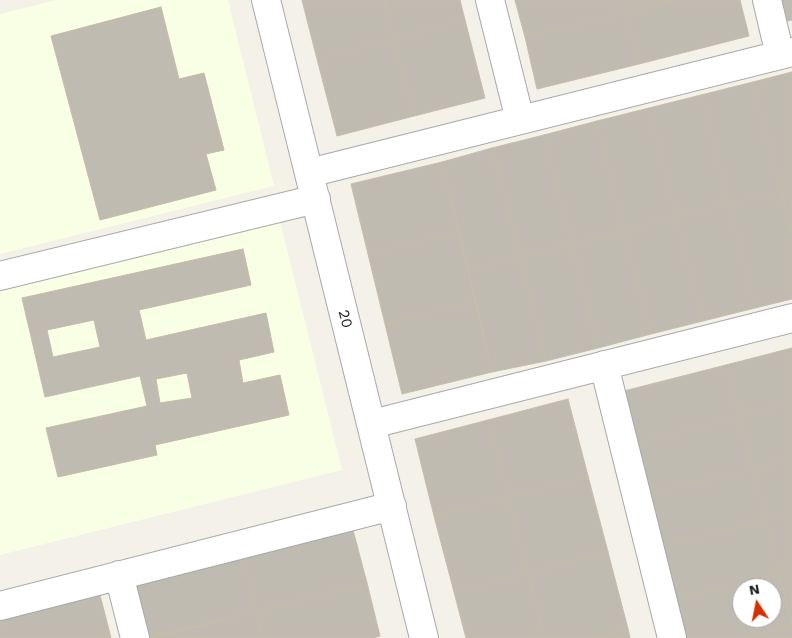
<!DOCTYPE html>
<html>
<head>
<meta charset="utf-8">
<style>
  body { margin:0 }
  #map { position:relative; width:792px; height:638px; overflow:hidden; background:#f3f1e8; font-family:"Work Sans",sans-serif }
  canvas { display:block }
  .north { position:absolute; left:732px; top:578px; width:50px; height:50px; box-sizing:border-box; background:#fff; border:1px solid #a7a7a7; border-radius:50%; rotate:349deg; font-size:14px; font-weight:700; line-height:20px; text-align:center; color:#222 }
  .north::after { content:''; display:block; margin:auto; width:18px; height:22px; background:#d42f00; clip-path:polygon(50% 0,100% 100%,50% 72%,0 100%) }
</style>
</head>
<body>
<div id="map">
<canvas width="792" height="638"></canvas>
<div class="north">N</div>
</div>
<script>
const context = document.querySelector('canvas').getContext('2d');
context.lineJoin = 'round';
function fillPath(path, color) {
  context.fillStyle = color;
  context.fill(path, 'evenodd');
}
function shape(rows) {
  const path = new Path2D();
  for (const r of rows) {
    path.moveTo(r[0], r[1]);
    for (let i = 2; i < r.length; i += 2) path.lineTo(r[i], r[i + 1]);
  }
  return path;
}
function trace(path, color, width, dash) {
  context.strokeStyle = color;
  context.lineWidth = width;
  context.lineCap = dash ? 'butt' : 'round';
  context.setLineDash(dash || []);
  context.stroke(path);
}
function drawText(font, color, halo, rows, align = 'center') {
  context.font = font + ' "Work Sans",sans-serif';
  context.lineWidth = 4;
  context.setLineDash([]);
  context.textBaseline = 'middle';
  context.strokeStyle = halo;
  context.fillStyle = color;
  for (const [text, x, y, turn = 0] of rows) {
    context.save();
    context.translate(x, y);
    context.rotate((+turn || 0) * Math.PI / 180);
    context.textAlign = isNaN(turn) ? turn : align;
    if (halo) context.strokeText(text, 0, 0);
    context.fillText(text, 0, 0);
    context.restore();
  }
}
const education = shape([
  [56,0,228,0,274,186,0,254,0,14],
  [280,221,342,470,0,555,0,291]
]);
const building = shape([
  [302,0,384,0,394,39,317,59,302,0],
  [384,0,460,0,465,20,394,39,384,0],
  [515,0,623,0,626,13,525,37,515,0],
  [623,0,677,0,626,13,623,0],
  [677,0,740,0,749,36,639,64,626,13,677,0],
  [782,0,792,0,792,20,787,21,782,0],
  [161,7,179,79,204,73,224,150,206,154,216,190,100,220,51,36,161,7],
  [626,13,639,64,537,89,525,37,626,13],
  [465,20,485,98,414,116,394,39,465,20],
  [394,39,414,116,337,136,317,59,394,39],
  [792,72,792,188,781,191,753,82,792,72],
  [753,82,781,191,729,204,701,95,753,82],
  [701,95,729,204,676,217,649,108,701,95],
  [649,108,676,217,624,231,597,121,649,108],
  [597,121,624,231,572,244,544,135,597,121],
  [544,135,572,244,520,257,492,148,544,135],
  [492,148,520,257,468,270,442,162,492,148],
  [442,162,459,232,368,254,351,184,442,162],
  [792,188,792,235,781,191,792,188],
  [781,191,792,235,792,299,755,308,729,204,781,191],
  [729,204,755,308,703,321,676,217,729,204],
  [676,217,703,321,651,334,624,231,676,217],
  [624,231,651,334,598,348,572,244,624,231],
  [459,232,476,302,385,324,368,254,459,232],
  [572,244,598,348,546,361,520,257,572,244],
  [243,249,251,285,139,310,146,340,266,313,274,352,239,360,243,383,280,375,289,415,155,445,157,455,58,477,46,428,147,406,140,376,45,397,22,298,243,249],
  [94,320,100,347,53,357,47,330,94,320],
  [187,373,192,398,160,403,156,379,187,373],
  [520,257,546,361,492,372,468,270,520,257],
  [476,302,492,372,402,394,385,324,476,302],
  [792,348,792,403,739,417,726,365,792,348],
  [726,365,739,417,638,443,624,391,726,365],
  [568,399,588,476,508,497,488,420,568,399],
  [792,403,792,459,753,469,739,417,792,403],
  [739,417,753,469,651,494,638,443,739,417],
  [488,420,508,497,434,516,415,439,488,420],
  [792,459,792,514,766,521,753,469,792,459],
  [753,469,766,521,664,546,651,494,753,469],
  [588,476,608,552,528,573,508,497,588,476],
  [508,497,528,573,454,592,434,516,508,497],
  [792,514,792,569,779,573,766,521,792,514],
  [766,521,779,573,677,598,664,546,766,521],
  [353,530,367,583,257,611,243,558,353,530],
  [608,552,628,629,593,638,545,638,528,573,608,552],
  [243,558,257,611,149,638,135,586,243,558],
  [792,569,792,623,779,573,792,569],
  [528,573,545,638,466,638,454,592,528,573],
  [779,573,792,625,739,638,687,638,677,598,779,573],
  [742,588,772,588,772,618,742,618,742,588],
  [367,583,380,636,373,638,263,638,257,611,367,583],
  [100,595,111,638,0,638,0,620,100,595],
  [257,611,263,638,151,638,257,611],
  [792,625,792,638,739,638,792,625],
  [628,629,630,638,593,638,628,629]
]);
const minor = shape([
  [266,0,424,638],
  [490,0,520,120],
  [767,0,780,55],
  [309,173,792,52],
  [0,276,316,199],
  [604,365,672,638],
  [372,424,792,318],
  [119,575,135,638],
  [0,606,392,506]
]);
const streetNames = [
  ["20",345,319,76]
];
fillPath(education, '#f9ffe5');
fillPath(building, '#c0bbb0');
trace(building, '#c6bca9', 1);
trace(minor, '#a9a9a9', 30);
trace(minor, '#fff', 28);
drawText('15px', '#222', '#fff', streetNames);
</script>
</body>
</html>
